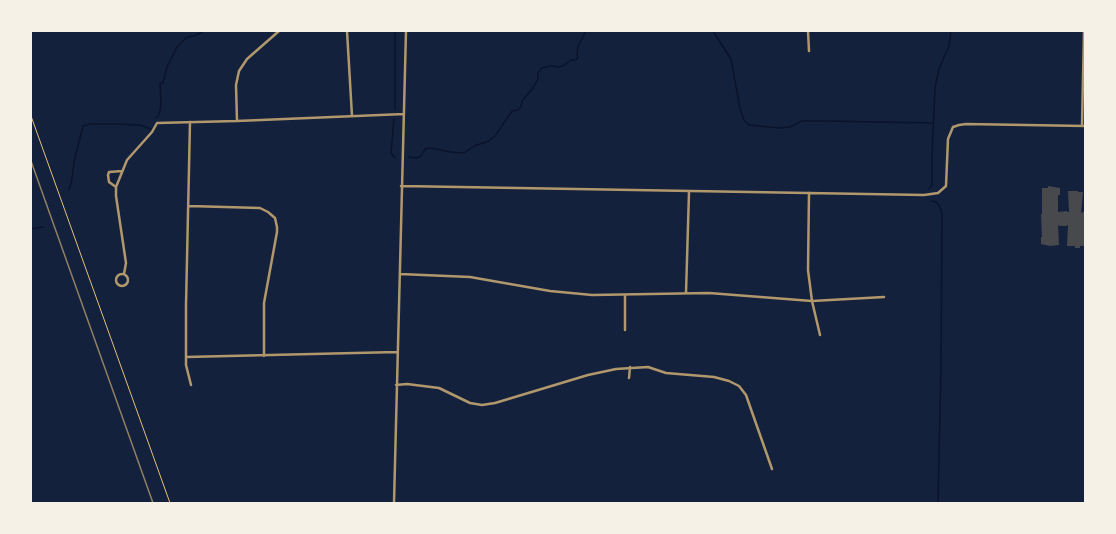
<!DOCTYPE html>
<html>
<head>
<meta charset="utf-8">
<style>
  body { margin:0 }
  #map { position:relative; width:1116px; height:534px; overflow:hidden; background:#14213d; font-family:"Alegreya Sans",sans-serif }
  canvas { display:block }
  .frame { position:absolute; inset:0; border:32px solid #f6f1e7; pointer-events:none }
</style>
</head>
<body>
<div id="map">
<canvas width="1116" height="534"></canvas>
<div class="frame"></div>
</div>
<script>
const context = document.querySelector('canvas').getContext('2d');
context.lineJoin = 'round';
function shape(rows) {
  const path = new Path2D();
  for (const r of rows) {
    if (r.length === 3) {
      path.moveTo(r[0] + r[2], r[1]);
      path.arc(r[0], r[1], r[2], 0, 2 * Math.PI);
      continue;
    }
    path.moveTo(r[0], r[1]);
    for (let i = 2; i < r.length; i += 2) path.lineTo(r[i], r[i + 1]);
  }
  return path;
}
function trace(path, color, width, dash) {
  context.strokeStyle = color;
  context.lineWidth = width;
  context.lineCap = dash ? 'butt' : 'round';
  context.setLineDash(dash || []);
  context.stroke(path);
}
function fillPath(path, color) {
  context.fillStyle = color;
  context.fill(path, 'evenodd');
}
const stream = shape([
  [713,31,731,59,740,109,744,120,749,125,780,128,790,127,802,121,823,121,933,123],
  [395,109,395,31],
  [156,118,159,115,161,104,160,83,163,83,167,67,177,47,187,37,194,36,204,31],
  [394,119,391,153,393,156,395,157],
  [409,157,417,158,421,156,425,149,431,148,450,152,464,153,474,146,489,141,496,135,512,111,518,110,521,107,522,101,533,88,538,79,538,73,542,68,552,66,558,67,563,66,571,60,576,60,578,57,577,54,578,46,586,31],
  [928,189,931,187,932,183,932,155,935,88,939,69,949,46,951,31],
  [69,190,72,179,74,162,83,126,90,124,117,124,140,125,151,129],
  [932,201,936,202,939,205,942,213,941,364,938,503],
  [31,229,43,227]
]);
const building = shape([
  [1048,186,1060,188,1060,195,1058,195,1058,212,1067,211,1067,212,1069,212,1068,191,1078,191,1078,192,1083,192,1081,213,1085,211,1085,246,1080,246,1080,248,1075,248,1075,246,1067,246,1068,225,1067,225,1067,226,1059,226,1058,225,1059,245,1050,246,1041,244,1041,237,1042,237,1041,214,1042,214,1042,188,1048,188]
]);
const path = shape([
  [31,116,170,503]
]);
const minor = shape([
  [347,31,352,116],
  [808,31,809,51],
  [237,121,236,85,239,71,247,59,279,31],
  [190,122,186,305,186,365,191,385],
  [1082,126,1084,31],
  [401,186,924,195,938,193,946,186,948,139,953,127,959,125,966,124,1085,126],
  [116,187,109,182,108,175,109,172,122,171],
  [809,193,808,270,812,301,820,335],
  [189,206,260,208,268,212,275,218,277,227,277,232,264,303,264,356],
  [122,280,6],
  [124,274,126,263,116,196,116,187,127,160,152,132,157,123,237,121,404,114],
  [400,274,470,277,550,291,592,295,709,293,812,301,884,297],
  [686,293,689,192],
  [625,330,625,295],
  [186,357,397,352],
  [629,378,630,367],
  [396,385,407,384,439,388,470,403,482,405,495,403,588,375,616,369,648,367,666,373,714,377,729,381,739,386,746,395,772,469],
  [394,503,406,31]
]);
const rail = shape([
  [31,161,153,503]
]);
trace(stream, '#0b132b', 1.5);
fillPath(building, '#48494c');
trace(path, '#e5c07b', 1);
trace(minor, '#b1986c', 2.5);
trace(rail, '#918062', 1.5);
</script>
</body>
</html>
